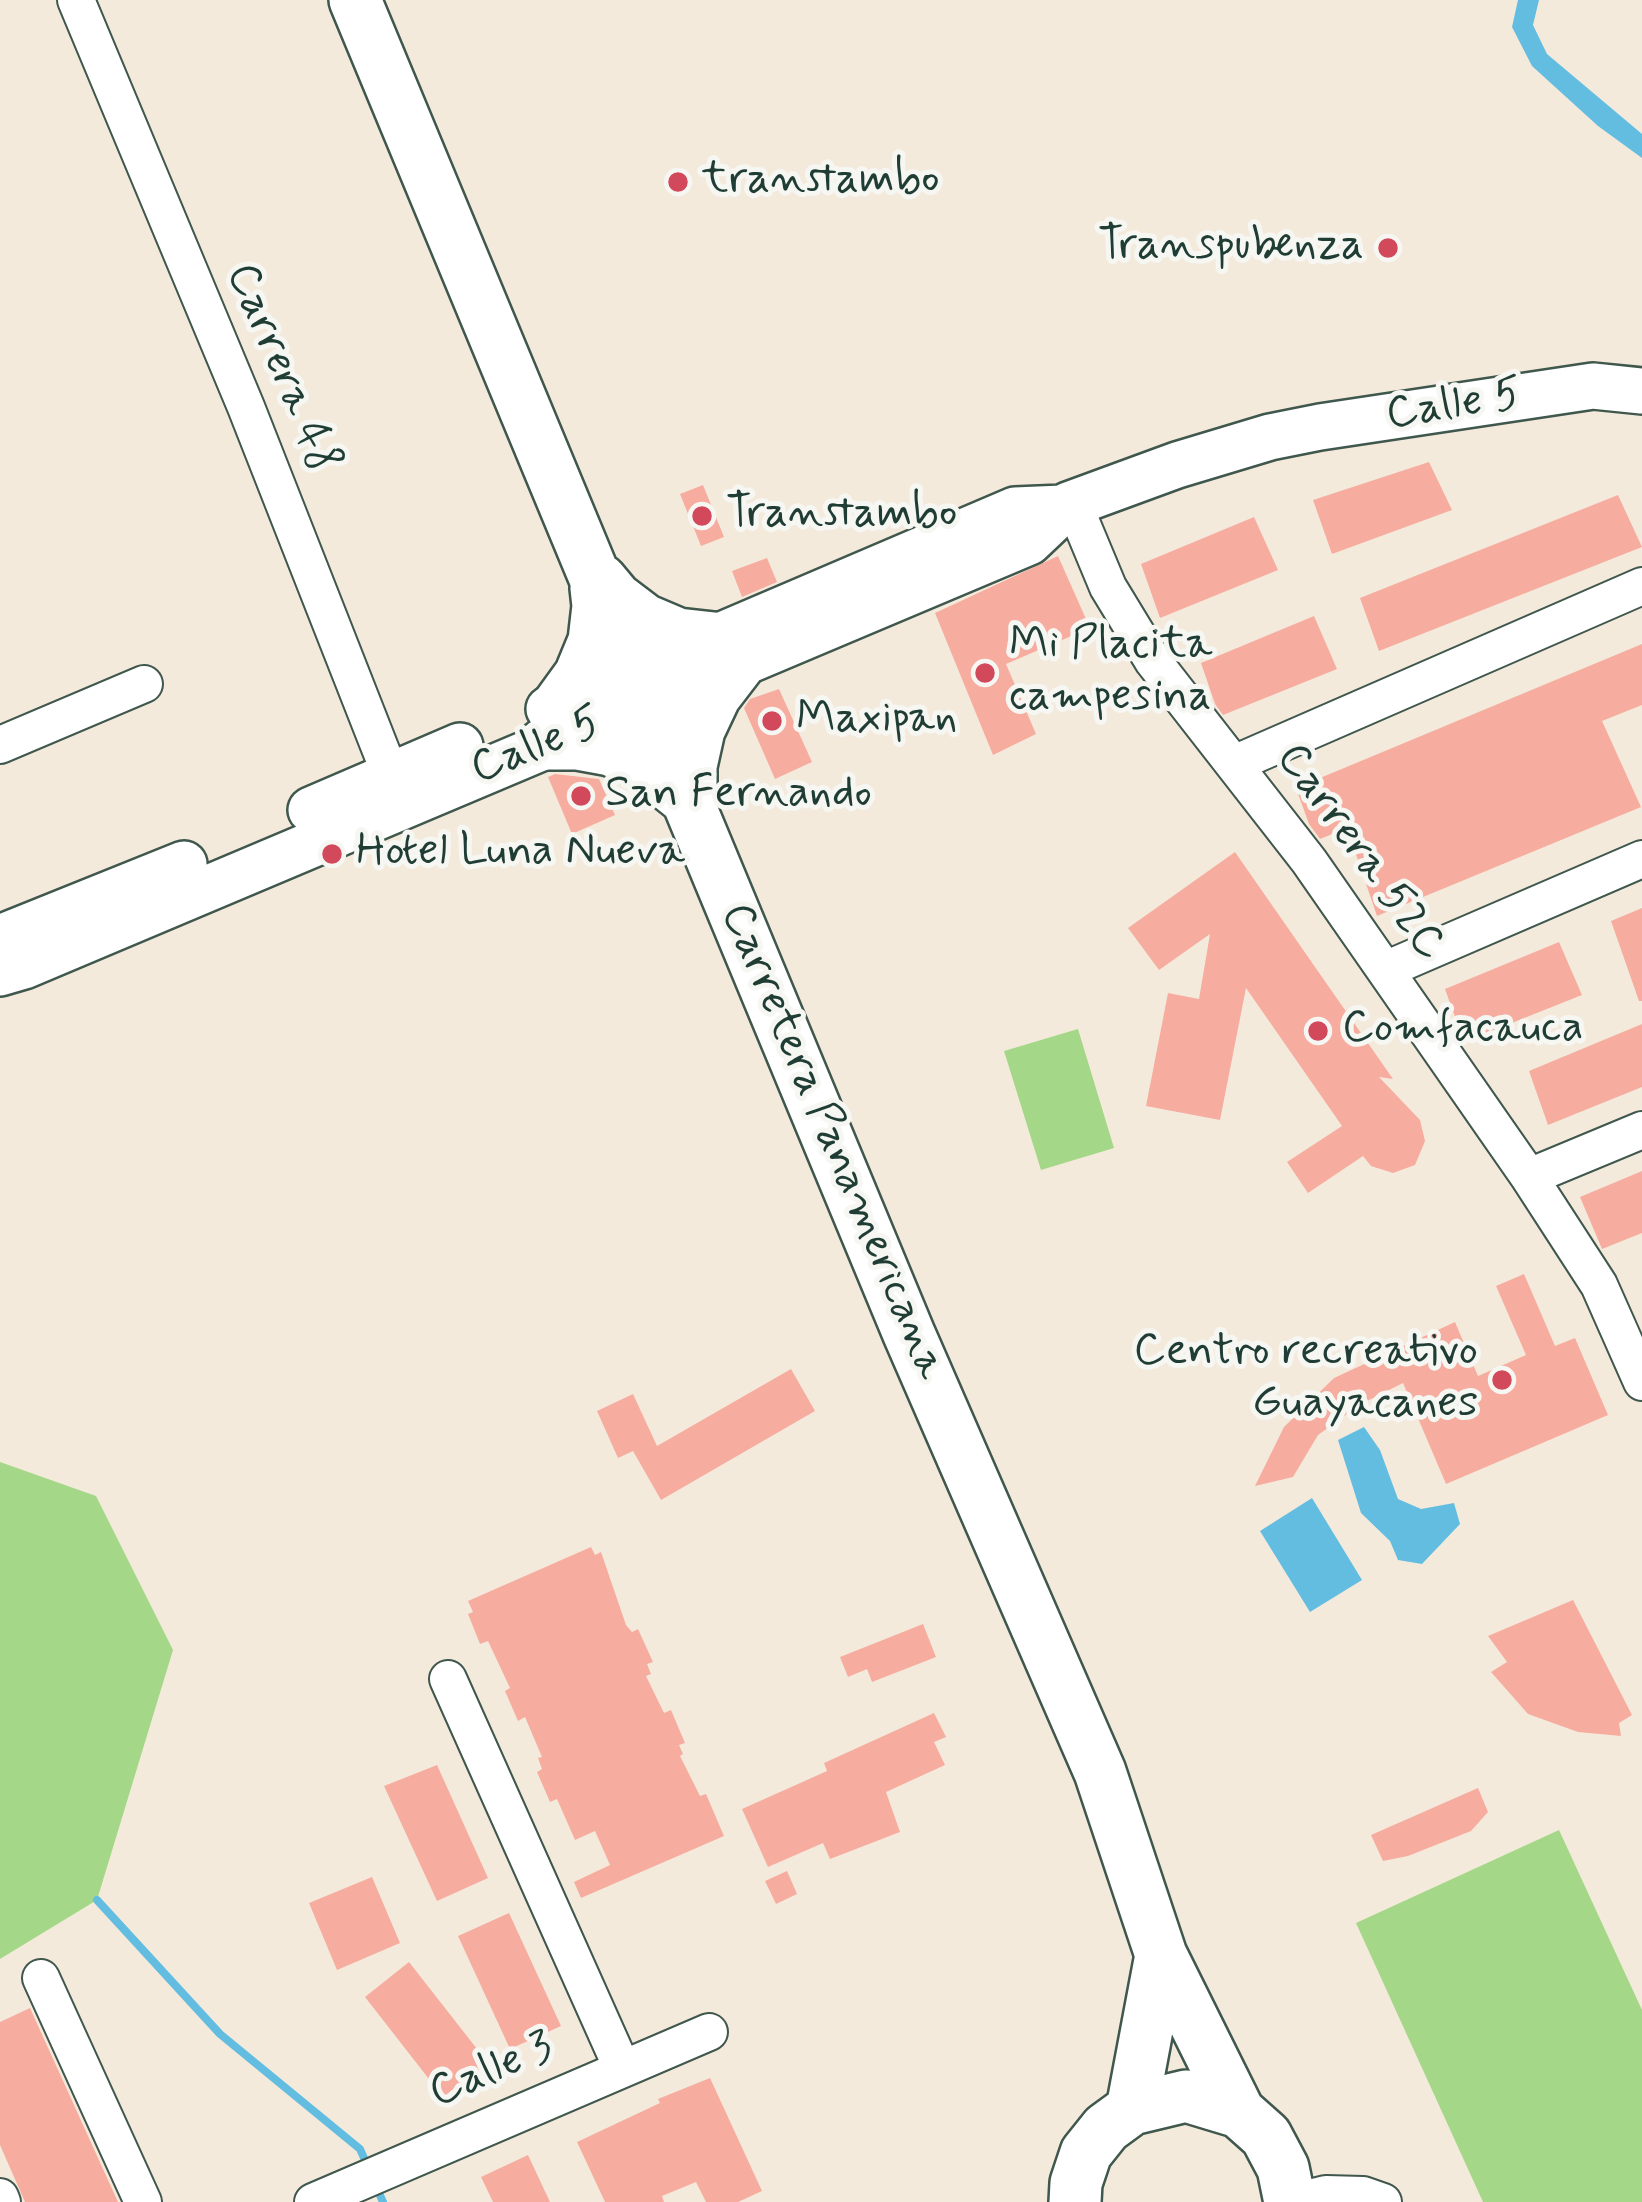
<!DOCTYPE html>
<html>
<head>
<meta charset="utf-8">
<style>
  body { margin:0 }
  canvas { display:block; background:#f4eadb }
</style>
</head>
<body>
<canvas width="1642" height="2202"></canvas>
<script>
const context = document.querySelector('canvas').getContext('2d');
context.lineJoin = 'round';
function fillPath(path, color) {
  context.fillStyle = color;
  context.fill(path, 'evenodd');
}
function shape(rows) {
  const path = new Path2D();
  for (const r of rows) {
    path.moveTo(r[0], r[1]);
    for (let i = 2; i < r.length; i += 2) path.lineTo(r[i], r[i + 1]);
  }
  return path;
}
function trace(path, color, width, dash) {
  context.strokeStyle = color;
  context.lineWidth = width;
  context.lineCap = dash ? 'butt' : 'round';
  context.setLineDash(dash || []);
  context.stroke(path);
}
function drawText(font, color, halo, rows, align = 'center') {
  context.font = font + ' Mynerve,sans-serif';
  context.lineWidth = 10;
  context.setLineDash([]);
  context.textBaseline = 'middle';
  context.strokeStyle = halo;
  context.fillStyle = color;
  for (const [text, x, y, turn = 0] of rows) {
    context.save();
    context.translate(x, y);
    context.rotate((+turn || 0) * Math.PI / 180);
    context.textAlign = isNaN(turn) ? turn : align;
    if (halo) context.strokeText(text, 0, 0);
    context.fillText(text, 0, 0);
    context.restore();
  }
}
const green = shape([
  [1078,1029,1114,1148,1041,1170,1004,1051],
  [0,1462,96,1496,173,1650,97,1900,0,1959],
  [1559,1830,1642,2010,1642,2202,1483,2202,1356,1923]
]);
const water = shape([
  [1518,0,1539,0,1533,25,1547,54,1642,134,1642,158,1598,126,1532,66,1512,27],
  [1364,1427,1380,1450,1398,1499,1421,1509,1454,1503,1460,1524,1422,1564,1398,1560,1390,1541,1361,1513,1338,1440],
  [1312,1498,1362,1580,1310,1612,1260,1531]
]);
const stream = shape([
  [97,1900,220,2034,360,2149,368,2167],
  [376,2186,383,2202]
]);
const building = shape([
  [1429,462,1452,510,1332,554,1313,500],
  [703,485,724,537,701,546,680,494],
  [1618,495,1642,547,1379,651,1360,598],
  [1254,517,1278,570,1160,618,1141,564],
  [1058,556,1090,628,1006,664,1036,734,993,755,935,613],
  [767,558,777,582,742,597,732,571],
  [1314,616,1337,669,1223,715,1215,704,1201,663],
  [1642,644,1642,705,1602,721,1641,807,1377,916,1347,828,1320,839,1309,824,1296,788],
  [779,689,812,762,775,779,744,708,750,699],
  [555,774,599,779,615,815,572,834,548,777],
  [1235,852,1393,1079,1379,1077,1420,1120,1425,1141,1415,1165,1393,1173,1371,1166,1363,1156,1308,1193,1287,1162,1342,1126,1246,988,1220,1120,1146,1106,1168,993,1199,999,1210,934,1159,970,1128,928],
  [1642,908,1642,1001,1639,1001,1611,921],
  [1559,942,1582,995,1464,1042,1445,989],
  [1642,1024,1642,1087,1548,1125,1529,1071],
  [1642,1171,1642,1233,1602,1249,1580,1197],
  [1524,1274,1555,1346,1575,1338,1608,1415,1446,1484,1403,1383,1361,1404,1318,1435,1293,1477,1255,1486,1284,1427,1334,1378,1455,1322,1478,1376,1526,1355,1496,1286],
  [791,1369,815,1411,661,1500,633,1451,618,1458,597,1411,633,1394,657,1446],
  [591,1547,595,1555,601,1552,626,1625,632,1632,638,1629,653,1662,647,1664,651,1674,646,1676,664,1713,671,1710,685,1743,679,1745,683,1754,680,1756,700,1796,706,1794,724,1836,581,1898,574,1882,610,1865,595,1831,575,1840,557,1799,550,1802,537,1772,542,1769,538,1758,542,1757,525,1717,518,1721,505,1691,510,1688,488,1641,480,1644,468,1614,473,1612,468,1601],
  [1573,1600,1632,1715,1619,1723,1621,1736,1578,1732,1528,1714,1491,1672,1507,1662,1488,1636],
  [923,1624,936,1657,872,1682,867,1669,848,1677,840,1657],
  [934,1713,946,1737,934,1742,945,1765,886,1792,900,1832,830,1859,823,1843,768,1867,742,1809,827,1771,824,1763],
  [437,1765,488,1878,437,1901,384,1786],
  [1478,1788,1488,1812,1471,1831,1408,1856,1383,1861,1371,1835],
  [787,1871,797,1894,776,1904,765,1881],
  [372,1877,400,1943,337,1970,309,1903],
  [509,1913,561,2026,510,2049,458,1936],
  [409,1962,488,2063,443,2097,365,1997],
  [30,2008,118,2202,25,2202,0,2145,0,2022],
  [710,2078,762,2191,738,2202,706,2202,696,2182,662,2196,664,2202,605,2202,577,2142,660,2103,658,2099],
  [528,2155,550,2202,493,2202,481,2177]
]);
const minor = shape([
  [76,0,246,407,391,776],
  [1073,503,1108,587,1153,661,1309,861,1529,1177,1599,1285,1642,1382],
  [0,745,144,684],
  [1236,763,1642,586],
  [1385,970,1642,859],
  [1529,1177,1642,1130],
  [448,1679,622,2068],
  [41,1978,143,2202],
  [0,2197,2,2202],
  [313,2202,709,2032],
  [1293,2202,1326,2194,1363,2195,1383,2202]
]);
const major = shape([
  [549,709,1015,510,1063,508],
  [311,810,460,746],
  [0,938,184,864],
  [0,973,24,966,1029,542,1068,505,1177,465,1270,437,1320,427,1593,386,1642,391]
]);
const highway = shape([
  [355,0,909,1334,1100,1772,1161,1955,1239,2112],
  [601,580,616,598,645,620,678,634,714,638],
  [559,704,580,675,594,641,598,606,596,588],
  [544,744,577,744,610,750,641,763,686,799],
  [691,797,691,766,699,730,715,696,738,666],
  [1132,2109,1161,1955],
  [1075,2202,1076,2183,1086,2153,1106,2128,1132,2109,1186,2096,1239,2112,1266,2136,1283,2168,1290,2202]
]);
const markers = [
  [678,182,12,"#d1495b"],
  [1388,248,12,"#d1495b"],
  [702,516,12,"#d1495b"],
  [985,673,12,"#d1495b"],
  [772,721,12,"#d1495b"],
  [581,796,12,"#d1495b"],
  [332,854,12,"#d1495b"],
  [1318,1031,12,"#d1495b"],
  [1502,1380,12,"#d1495b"]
];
const poiNames = [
  ["transtambo",702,182],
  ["Transpubenza",1364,248,"right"],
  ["Transtambo",726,516],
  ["Mi Placita",1009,647],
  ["campesina",1009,699],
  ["Maxipan",796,721],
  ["San Fernando",605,796],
  ["Hotel Luna Nueva",356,854],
  ["Comfacauca",1342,1031],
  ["Centro recreativo",1478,1354,"right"],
  ["Guayacanes",1478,1406,"right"]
];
const streetNames = [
  ["Carrera 48",280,369,67],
  ["Calle 5",1454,407,-9],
  ["Calle 5",537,748,-22],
  ["Carrera 52C",1359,853,54],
  ["Carretera Panamericana",831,1142,67],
  ["Calle 3",492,2072,-23]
];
fillPath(green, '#a4d888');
fillPath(water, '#63bde1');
trace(stream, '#63bde1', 8);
fillPath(building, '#f6ada0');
trace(minor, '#3f574d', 40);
trace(major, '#3f574d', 50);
trace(highway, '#3f574d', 56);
trace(minor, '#fff', 36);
trace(major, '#fff', 45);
trace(highway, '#fff', 51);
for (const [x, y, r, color] of markers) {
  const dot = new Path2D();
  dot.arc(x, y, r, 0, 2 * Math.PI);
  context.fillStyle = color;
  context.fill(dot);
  trace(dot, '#f6f6f2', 4.5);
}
drawText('45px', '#1f3d34', '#f6f6f2', poiNames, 'left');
drawText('45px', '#1f3d34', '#f6f6f2', streetNames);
</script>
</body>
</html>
